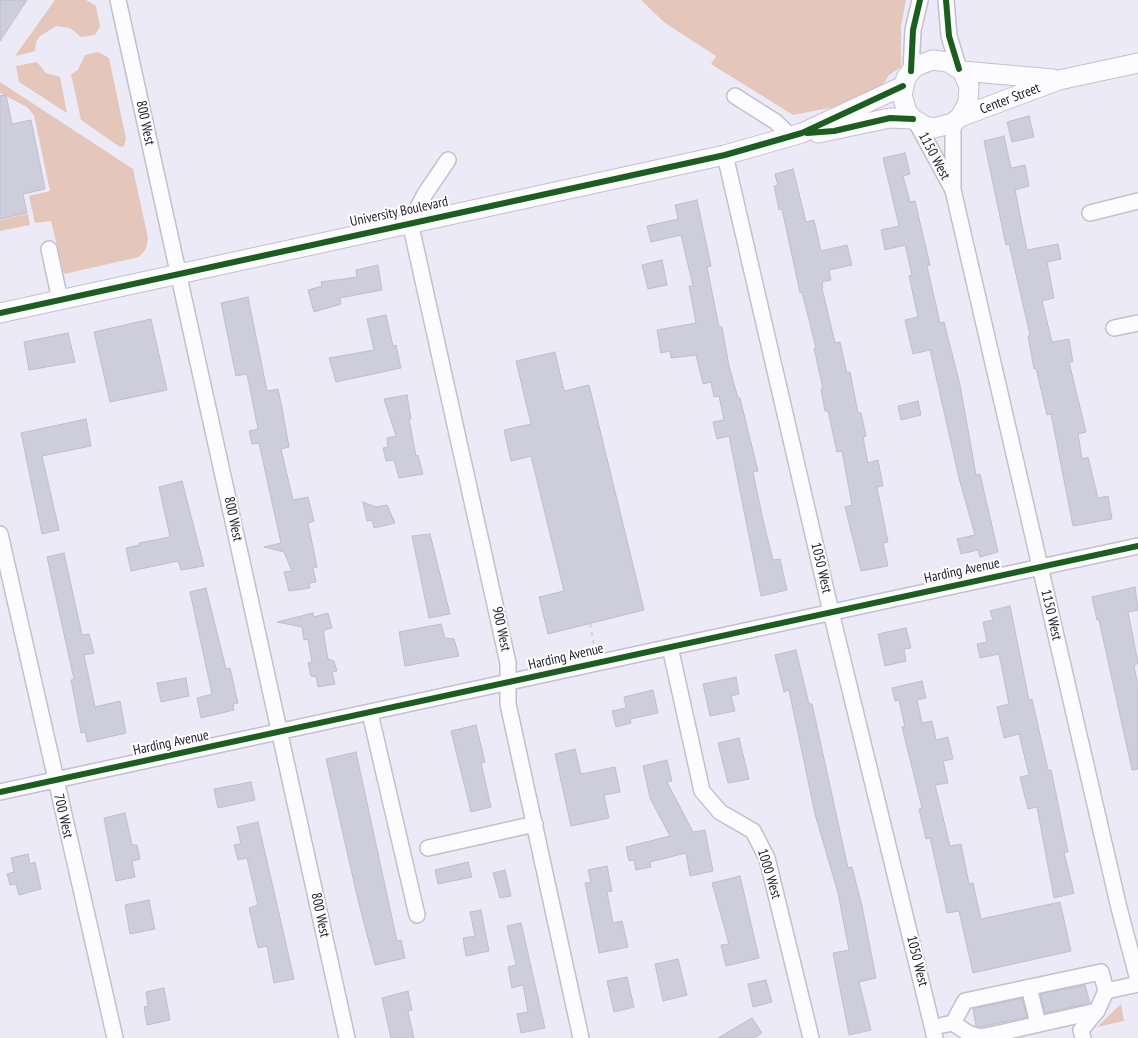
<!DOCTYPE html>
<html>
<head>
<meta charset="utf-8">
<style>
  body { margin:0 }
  canvas { display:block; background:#ebeaf6 }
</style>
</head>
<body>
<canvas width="1138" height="1038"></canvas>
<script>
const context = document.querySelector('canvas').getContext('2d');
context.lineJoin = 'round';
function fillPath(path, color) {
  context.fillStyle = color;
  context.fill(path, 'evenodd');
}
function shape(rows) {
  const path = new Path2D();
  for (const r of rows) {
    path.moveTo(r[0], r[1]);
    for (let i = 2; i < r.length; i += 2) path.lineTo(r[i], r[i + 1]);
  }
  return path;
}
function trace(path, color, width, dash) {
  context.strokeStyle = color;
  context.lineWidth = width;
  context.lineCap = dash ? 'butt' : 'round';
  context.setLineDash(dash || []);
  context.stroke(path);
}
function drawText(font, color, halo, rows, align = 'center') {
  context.font = font + ' "PT Sans Narrow",sans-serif';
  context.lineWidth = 4;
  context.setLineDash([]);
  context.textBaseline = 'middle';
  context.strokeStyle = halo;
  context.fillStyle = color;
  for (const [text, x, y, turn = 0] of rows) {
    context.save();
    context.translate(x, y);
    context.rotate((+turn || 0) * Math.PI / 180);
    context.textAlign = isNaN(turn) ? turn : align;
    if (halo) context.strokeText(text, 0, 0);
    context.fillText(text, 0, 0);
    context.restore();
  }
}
const green = shape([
  [55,0,86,0,96,6,100,26,95,35,81,37,70,28,56,26,40,36,36,42,35,51,15,56],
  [641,0,906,0,901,27,901,67,889,75,877,94,845,105,793,115,711,64,716,56,665,23],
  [98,52,109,58,126,139,124,146,120,147,81,120,71,74,78,70,85,55],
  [37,62,46,73,60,77,67,113,19,82,16,66],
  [0,82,133,169,148,238,146,249,139,257,64,274,51,221,35,223,29,196,50,191,34,115,27,107,0,93],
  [28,214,30,225,0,231,0,220],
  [1121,1004,1124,1021,1097,1027]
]);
const building = shape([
  [0,0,27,0,0,41,0,0],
  [6,95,12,124,31,120,45,189,23,194,27,213,0,219,0,96,6,95],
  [1029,116,1034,137,1012,142,1007,122,1029,116],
  [1004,136,1011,168,1025,165,1029,186,1015,190,1027,250,1058,244,1061,259,1047,262,1054,298,1042,301,1052,342,1069,339,1073,362,1069,362,1086,432,1078,434,1082,459,1088,457,1098,498,1108,496,1112,519,1073,526,1051,414,1047,415,1036,368,1034,369,1028,336,1030,335,1009,244,1006,245,984,141,1004,136],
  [905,153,910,174,903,176,910,202,915,201,930,265,927,266,940,323,944,322,960,385,976,475,980,474,998,552,980,557,978,550,961,554,957,539,975,535,959,478,930,350,913,354,905,320,918,317,909,276,912,275,905,245,885,250,881,230,899,226,883,158,905,153],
  [793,169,806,222,814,220,821,251,847,245,852,265,829,270,831,280,822,282,823,287,822,288,835,343,840,342,847,373,850,372,858,413,861,413,866,436,863,437,868,463,878,460,883,486,877,487,888,542,883,543,888,566,861,571,845,507,852,505,842,451,837,452,828,411,825,411,821,389,823,389,814,348,816,348,802,292,800,293,782,209,779,210,774,186,778,186,775,174,793,169],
  [697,200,711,266,707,267,719,327,722,327,729,366,738,398,740,398,758,471,753,472,763,520,773,560,780,559,787,590,761,596,729,436,717,439,713,422,724,420,719,396,714,397,711,382,703,384,696,355,671,358,670,351,661,353,657,330,696,323,689,286,693,286,681,235,651,242,647,226,678,219,675,205,697,200],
  [662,260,667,285,648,289,642,265,662,260],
  [378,265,382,290,340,298,341,304,314,312,308,290,322,286,321,282,357,277,356,270,378,265],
  [248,297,267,391,278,389,282,408,289,447,281,449,293,500,308,497,314,521,308,523,317,567,313,568,316,582,309,583,310,588,289,591,284,572,292,571,284,552,264,547,281,543,259,443,252,444,249,431,258,429,247,374,236,376,221,303,248,297],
  [386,315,393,346,396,345,401,368,336,382,329,358,374,350,367,319,386,315],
  [151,319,167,390,110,402,94,332,151,319],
  [68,333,75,362,29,370,24,342,68,333],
  [555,352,564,391,589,385,644,610,548,634,539,597,564,591,531,456,511,461,504,430,531,424,516,361,555,352],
  [407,395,411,419,409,419,416,456,418,455,423,474,399,478,394,460,386,461,383,448,388,447,387,438,396,436,384,399,407,395],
  [918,401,921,415,901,420,898,406,918,401],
  [86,419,91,446,42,456,59,530,42,534,21,433,86,419],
  [182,481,204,566,181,570,178,561,131,571,126,548,139,545,139,543,170,537,159,487,182,481],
  [363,502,376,507,387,505,395,523,374,528,372,520,367,521,363,502],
  [430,534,450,614,429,618,412,536,430,534],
  [64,553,82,635,89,634,94,653,84,655,95,707,120,701,126,733,87,742,85,732,81,733,71,680,74,679,47,557,64,553],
  [1135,587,1138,610,1128,612,1138,663,1134,666,1138,686,1138,769,1132,770,1099,620,1097,620,1092,597,1135,587],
  [206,588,226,669,230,668,238,703,233,704,234,710,201,718,197,698,212,694,190,592,206,588],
  [1010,606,1029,700,1032,699,1048,770,1051,770,1068,852,1064,852,1074,893,1054,898,1037,807,1028,809,1020,777,1029,775,1019,734,1004,738,997,707,1009,704,999,654,980,658,977,644,987,642,983,622,993,620,990,611,1010,606],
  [313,613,314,617,328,613,332,628,324,630,324,636,328,659,334,661,337,671,332,672,335,684,318,687,316,677,311,676,308,663,312,662,308,639,304,640,302,627,277,622,313,613],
  [441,624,445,638,454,639,459,656,405,666,399,632,441,624],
  [906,628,911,648,904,649,906,661,885,666,878,634,906,628],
  [796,650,809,704,812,704,848,868,852,867,862,906,876,978,859,982,871,1030,849,1035,833,953,849,950,838,893,815,814,789,690,784,692,775,655,796,650],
  [736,677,739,694,731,696,735,711,710,716,703,684,736,677],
  [186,678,189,696,161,702,157,683,186,678],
  [922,681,926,698,917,700,922,723,932,721,936,740,948,737,953,759,943,761,948,783,935,785,950,846,961,844,969,884,973,883,981,919,1060,902,1071,951,973,973,959,911,947,913,930,838,926,839,919,809,922,808,902,727,905,727,899,700,895,701,892,688,922,681],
  [653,690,658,713,630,719,631,723,616,727,612,711,626,708,624,697,653,690],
  [476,725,485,762,481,763,491,807,471,812,451,731,476,725],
  [739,738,749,779,728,783,718,743,739,738],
  [575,749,581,774,615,767,620,792,604,795,609,818,571,826,555,754,575,749],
  [356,752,397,941,401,940,405,958,375,965,358,900,326,759,356,752],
  [667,760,672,781,667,782,693,832,705,830,713,871,690,876,686,853,650,862,651,867,636,870,634,860,629,861,626,847,670,836,650,798,643,766,667,760],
  [251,782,255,800,218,808,214,789,251,782],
  [125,813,132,845,137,845,140,859,132,861,135,877,116,881,104,818,125,813],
  [258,822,294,979,274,983,267,946,258,948,249,908,258,905,247,858,238,860,234,845,241,844,237,827,258,822],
  [28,854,30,864,35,862,41,889,19,895,16,884,10,885,7,874,14,872,11,858,28,854],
  [468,862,472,877,438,884,435,870,468,862],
  [607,866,612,891,607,892,613,923,622,921,628,947,599,953,585,883,591,882,588,870,607,866],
  [505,870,511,896,500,898,493,873,505,870],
  [740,876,759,958,726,966,721,945,729,944,712,883,740,876],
  [149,900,155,929,130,934,125,905,149,900],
  [481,910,489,951,466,956,463,938,475,936,470,912,481,910],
  [521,923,545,1028,521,1033,517,1014,528,1012,523,985,512,988,508,967,516,965,507,926,521,923],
  [678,959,687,995,663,1001,655,964,678,959],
  [627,977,634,1007,614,1012,607,981,627,977],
  [766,980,772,1002,753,1007,748,984,766,980],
  [1085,985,1090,1003,1045,1013,1040,994,1085,985],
  [164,988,170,1020,147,1025,144,1007,148,1006,146,992,164,988],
  [408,991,412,1010,408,1011,414,1038,391,1038,382,998,408,991],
  [1022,998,1027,1017,981,1027,976,1026,973,1009,1022,998],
  [752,1018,762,1033,754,1038,718,1038,752,1018]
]);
const path = shape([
  [590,624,594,646]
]);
const minor = shape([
  [118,0,347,1038],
  [946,0,949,36,959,69],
  [911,71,913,30,920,0],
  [735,96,776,122,790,136],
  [916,122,953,190],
  [953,123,953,190,1119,908,1138,980],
  [725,155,831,612,935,1038],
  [448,160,425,194,410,222,508,663,508,704,581,1038],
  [1090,213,1138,201],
  [49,249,60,300],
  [1114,328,1138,323],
  [0,534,115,1038],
  [670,647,702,791,720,812,753,831,767,858,811,1038],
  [370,713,417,915],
  [0,792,1138,546],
  [428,848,535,824],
  [1029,987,1038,1024],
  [1106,991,1138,984],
  [953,1023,965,1001,1101,972,1106,991,1097,1011,1081,1030,1083,1038],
  [943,1025,953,1023,968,1033,980,1037,995,1034,996,1038],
  [995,1034,1097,1011]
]);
const major = shape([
  [962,71,1053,79],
  [960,117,1059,80,1138,63],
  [818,133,890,118,913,119,925,126,934,128,953,123,960,117,968,103,969,86,962,71,948,62,932,60,917,66,911,71,906,78,902,95,907,112,913,119],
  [0,313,725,155,802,133,903,86]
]);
const cycleway = shape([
  [946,0,949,36,959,69],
  [911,71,913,30,920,0],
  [807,133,834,131,890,118,913,119],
  [0,313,725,155,802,133,903,86],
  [0,792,1138,546]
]);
const streetNames = [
  ["Center Street",1010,99,-21],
  ["800 West",145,123,78],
  ["1150 West",934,156,62],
  ["University Boulevard",399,212,-12],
  ["800 West",233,519,78],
  ["1050 West",821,568,77],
  ["Harding Avenue",962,571,-12],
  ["1150 West",1051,615,77],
  ["900 West",501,629,78],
  ["Harding Avenue",566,657,-13],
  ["Harding Avenue",171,743,-12],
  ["700 West",63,816,77],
  ["1000 West",769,874,73],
  ["800 West",320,915,78],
  ["1050 West",917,961,76]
];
fillPath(green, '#e4c6bb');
fillPath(building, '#cecddc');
trace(building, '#c0bdcd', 1);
trace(minor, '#c2c0d0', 18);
trace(major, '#c2c0d0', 21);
trace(path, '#d8d8dc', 2.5, [4, 4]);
trace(minor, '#fcfcfe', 15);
trace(major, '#fcfcfe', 19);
trace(cycleway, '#1b5e20', 6);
drawText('14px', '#1c192c', '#fff', streetNames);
</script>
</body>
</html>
